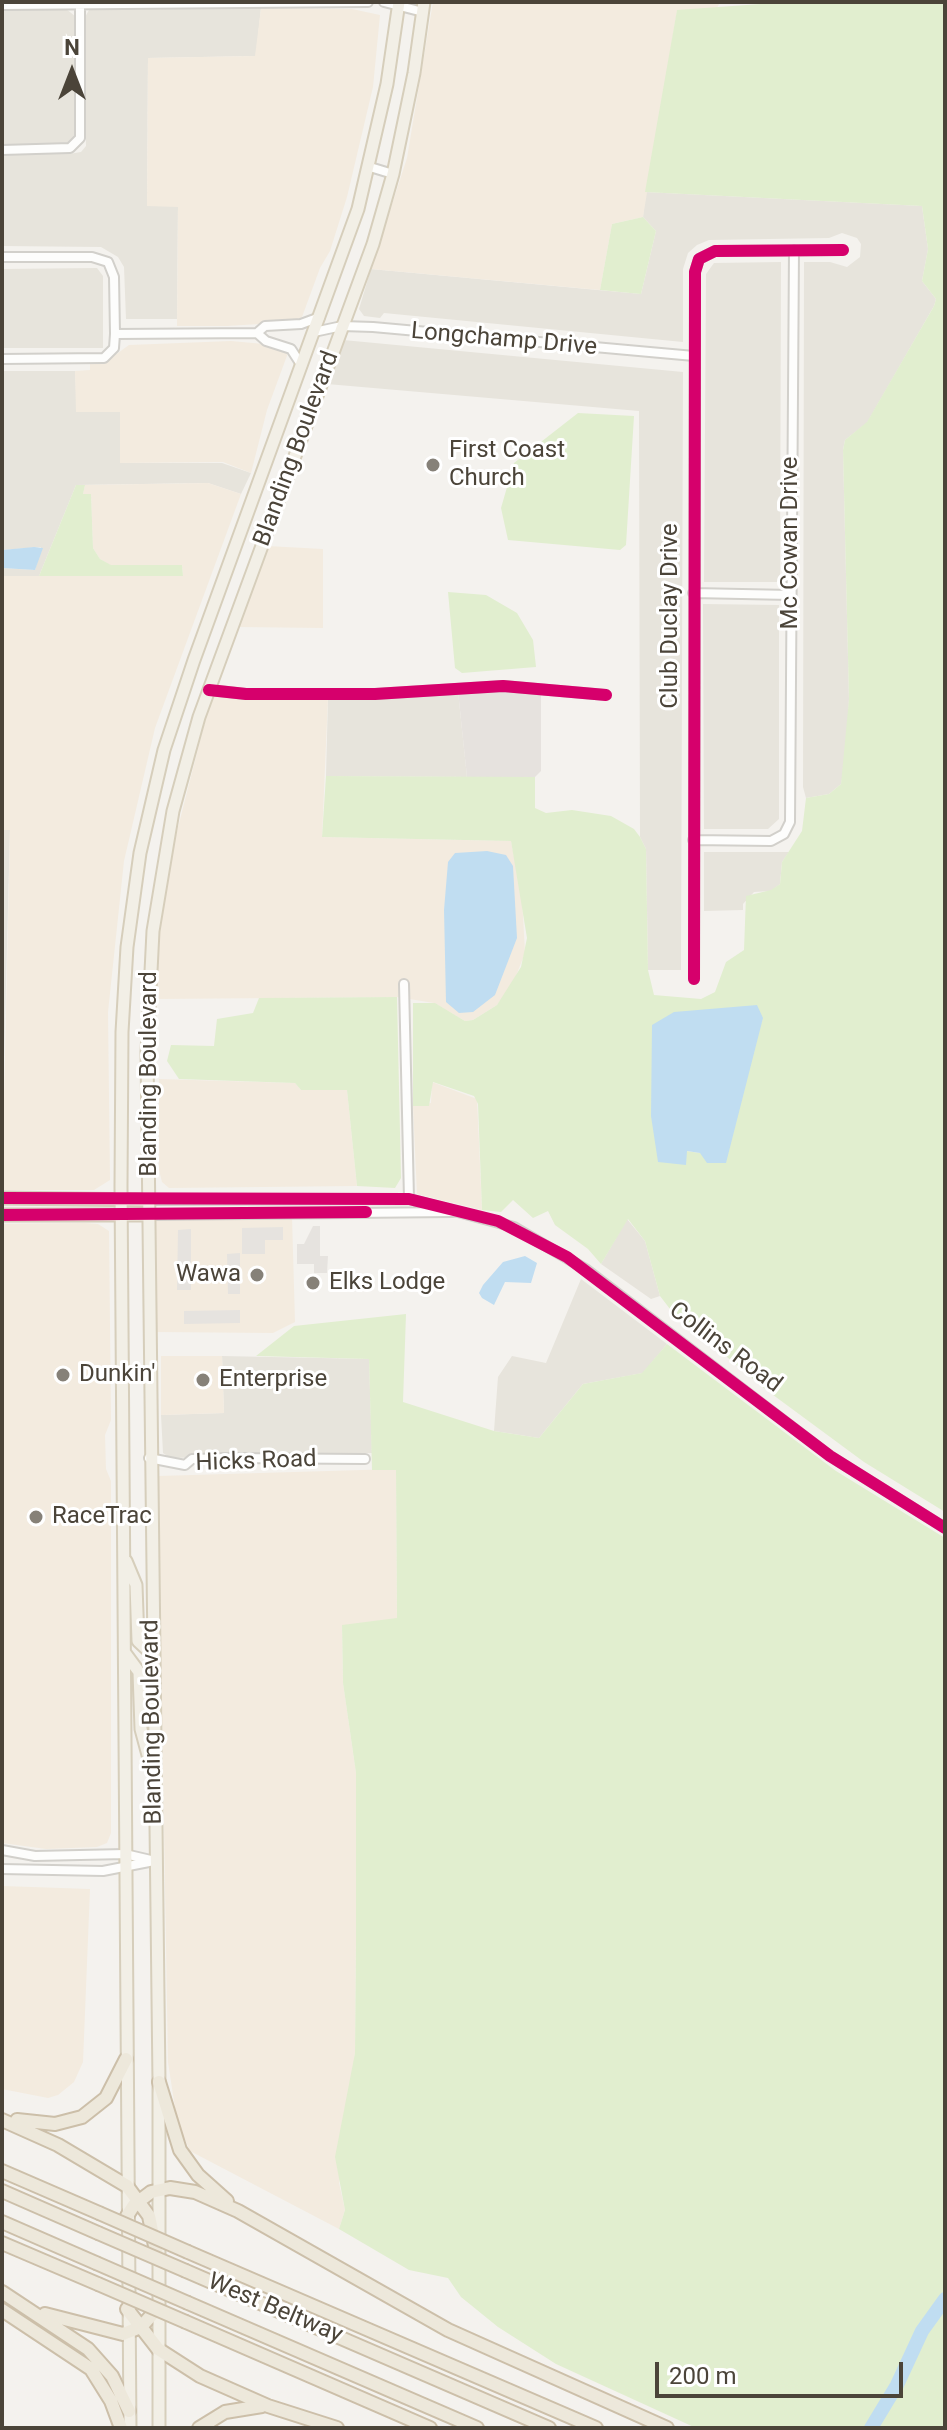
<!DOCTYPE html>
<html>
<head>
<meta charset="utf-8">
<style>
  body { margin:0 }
  #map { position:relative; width:947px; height:2430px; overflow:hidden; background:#f4f2ee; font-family:Roboto,sans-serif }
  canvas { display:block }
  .frame { position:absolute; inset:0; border:4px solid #4b4439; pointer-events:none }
  .north { position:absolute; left:32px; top:32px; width:80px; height:80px; -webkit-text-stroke:6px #fff; paint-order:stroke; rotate:0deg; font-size:22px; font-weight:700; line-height:32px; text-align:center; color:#4b4439 }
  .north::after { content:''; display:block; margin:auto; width:28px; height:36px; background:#4b4439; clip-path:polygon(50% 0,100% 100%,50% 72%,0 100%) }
  .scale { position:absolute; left:655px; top:2362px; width:248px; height:36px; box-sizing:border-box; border:4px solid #4b4439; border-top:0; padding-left:10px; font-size:24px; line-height:28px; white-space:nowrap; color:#4b4439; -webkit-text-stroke:6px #fff; paint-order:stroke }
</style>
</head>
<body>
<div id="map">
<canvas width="947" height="2430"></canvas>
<div class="frame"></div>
<div class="north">N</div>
<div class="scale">200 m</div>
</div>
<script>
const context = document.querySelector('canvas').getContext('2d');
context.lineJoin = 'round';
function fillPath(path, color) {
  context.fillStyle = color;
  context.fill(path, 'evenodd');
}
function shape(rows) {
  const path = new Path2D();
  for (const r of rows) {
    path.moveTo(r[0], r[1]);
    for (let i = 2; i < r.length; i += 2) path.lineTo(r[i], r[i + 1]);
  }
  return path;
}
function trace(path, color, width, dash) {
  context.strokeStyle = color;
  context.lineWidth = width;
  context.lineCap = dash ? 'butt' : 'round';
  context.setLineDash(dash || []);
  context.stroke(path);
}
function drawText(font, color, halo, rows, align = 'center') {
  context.font = font + ' Roboto,sans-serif';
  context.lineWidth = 6;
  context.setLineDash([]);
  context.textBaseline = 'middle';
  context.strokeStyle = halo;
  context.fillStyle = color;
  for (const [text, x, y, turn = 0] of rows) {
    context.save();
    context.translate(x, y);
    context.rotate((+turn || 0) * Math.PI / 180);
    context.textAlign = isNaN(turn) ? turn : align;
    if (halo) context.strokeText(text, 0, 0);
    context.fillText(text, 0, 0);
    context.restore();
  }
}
const residential = shape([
  [65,8,76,17,75,139,69,145,2,146,2,9],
  [261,8,256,56,148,58,147,205,178,206,177,319,126,319,124,267,118,257,101,247,2,246,2,154,69,154,81,152,86,146,84,19,89,10],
  [645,192,922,206,928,249,922,281,936,299,934,306,867,423,845,440,843,450,849,699,846,760,841,784,829,794,806,798,803,787,804,262,830,262,847,267,860,257,861,244,857,238,842,233,829,238,709,240,697,245,688,253,683,269,683,342,384,313,380,318,364,316,359,309,371,269,641,294,656,231,643,217],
  [781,262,780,582,704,582,706,274,714,263],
  [97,268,103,276,103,348,2,348,2,269],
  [343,340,683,372,681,970,648,970,646,849,640,837,639,411,327,384],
  [2,371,75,371,77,411,120,411,121,463,222,463,251,473,241,494,208,483,76,485,39,576,2,576,2,568,35,570,41,547,2,550],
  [703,604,779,605,779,819,768,829,704,829],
  [458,691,467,777,326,776,328,697],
  [2,830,10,830,2,1139],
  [704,852,789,852,782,862,780,884,771,891,754,892,743,904,743,910,704,911],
  [627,1219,645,1241,660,1296,651,1299,601,1264],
  [581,1279,667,1344,643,1373,583,1384,539,1438,494,1431,498,1377,512,1356,546,1363],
  [222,1356,369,1359,372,1453,170,1458,163,1453,161,1415,224,1413]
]);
const commercial = shape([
  [433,2,720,2,717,8,677,11,643,217,612,224,600,290,371,269,407,158],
  [261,8,352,9,380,15,373,87,347,197,330,251,320,268,302,317,292,322,227,326,177,326,178,207,147,206,148,58,255,56],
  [231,341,275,345,288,353,267,410,251,473,223,462,120,463,120,412,76,412,75,371,90,370,90,364,104,363,129,345],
  [208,483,241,494,155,728,124,861,108,1012,110,1180,94,1190,2,1190,10,830,2,830,2,576,183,576,182,565,110,565,100,559,93,548,91,495,83,494,85,485],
  [267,546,323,549,323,628,237,627],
  [212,694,328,697,322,837,511,841,522,897,525,953,512,986,497,1005,473,1020,465,1021,434,1003,397,997,156,999,160,929,173,847],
  [159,1079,295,1083,301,1090,347,1090,357,1186,169,1188,162,1182,159,1170],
  [432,1082,477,1099,482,1210,417,1194,413,1106,431,1103],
  [292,1217,295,1322,273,1333,154,1332,152,1218],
  [85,1223,98,1224,109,1231,111,1420,105,1435,106,1469,111,1481,111,1833,107,1843,97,1847,46,1849,2,1843,2,1224],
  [161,1356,222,1356,224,1413,161,1415],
  [396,1469,397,1619,342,1626,343,1683,356,1773,356,1942,355,2053,339,2183,345,2210,339,2229,190,2151,177,2121,168,2062,158,1476],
  [2,1886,90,1889,83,2062,74,2082,58,2095,48,2098,2,2089]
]);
const industrial = shape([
  [458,691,541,691,541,771,535,777,467,777]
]);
const green = shape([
  [788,2,945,2,945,1512,864,1462,765,1389,670,1309,660,1296,645,1241,628,1219,601,1264,588,1249,555,1225,548,1211,533,1218,513,1200,501,1212,482,1210,478,1104,474,1096,433,1082,429,1106,413,1106,413,1003,435,1003,465,1021,473,1020,497,1005,521,967,527,938,511,841,322,837,326,776,535,777,535,808,546,813,572,810,611,816,634,829,640,837,646,849,648,970,654,995,701,999,715,992,726,962,744,950,746,896,771,890,780,884,782,862,802,831,806,798,829,794,841,784,849,699,843,450,845,440,867,422,934,306,936,299,922,281,928,249,922,206,645,192,677,10],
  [763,1019,700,1153,686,1151],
  [643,217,656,231,641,294,600,290,612,224],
  [578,413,634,416,626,545,620,550,508,540,501,508,514,463],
  [76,485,85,485,83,494,91,494,93,548,100,559,111,565,182,565,183,576,39,576],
  [448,592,486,595,517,613,533,640,536,667,462,673,455,668],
  [397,997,401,1178,395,1188,357,1186,347,1090,301,1090,295,1083,179,1079,167,1061,171,1045,214,1046,217,1019,253,1013,259,998],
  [406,1314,403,1402,494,1431,539,1438,583,1384,642,1373,667,1344,836,1471,945,1538,945,2428,696,2428,556,2364,498,2327,461,2297,448,2278,409,2270,339,2229,345,2210,335,2157,355,2053,356,1942,356,1773,343,1683,342,1625,397,1618,396,1470,372,1470,369,1359,256,1356,294,1326]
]);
const parking = shape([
  [313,1226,320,1226,320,1256,328,1256,327,1273,314,1273,314,1264,297,1264,297,1244,304,1244],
  [283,1227,283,1240,265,1240,265,1254,242,1254,242,1228],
  [191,1229,191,1290,177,1290,178,1230],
  [240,1253,240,1294,228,1294,227,1254],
  [240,1310,240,1323,184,1324,184,1311]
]);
const water = shape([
  [34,547,43,548,35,570,2,568,2,550],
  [487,851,506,855,513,866,517,938,495,995,473,1012,459,1013,446,1002,444,910,448,862,455,853],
  [757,1005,763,1018,726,1163,707,1163,700,1153,687,1151,686,1165,658,1162,651,1116,652,1025,674,1012],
  [525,1256,537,1263,531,1283,505,1282,494,1305,482,1298,479,1293,483,1285,503,1262]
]);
const river = shape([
  [871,2428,897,2385,922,2331,945,2299]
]);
const minor = shape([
  [384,2,423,12],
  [2,5,368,2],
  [2,150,70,148,80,138,80,5],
  [370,167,393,174],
  [2,257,92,257,108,262,114,277,115,334,114,348,104,358,2,359],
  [314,332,342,326,373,327,694,356],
  [257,333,266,341,291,349,302,366],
  [115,334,257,333,265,326,301,324,320,317],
  [693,593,791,595],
  [209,690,246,694,375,694,503,686,606,695],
  [693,840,771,841,784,834,790,822,794,250],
  [694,979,695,272,699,259,715,251,843,250],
  [404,984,409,1199],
  [149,1200,409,1199,514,1227,587,1270,830,1456,945,1528],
  [149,1215,453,1212],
  [149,1458,185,1465,192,1459,227,1458,365,1459],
  [2,1850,35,1856,125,1854,155,1861],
  [2,1869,103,1871,154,1861]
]);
const major = shape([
  [2,1198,149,1200],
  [2,1215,149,1215],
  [126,1561,136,1585,138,1641,153,1655],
  [125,1653,139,1672,141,1729,148,1755],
  [130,2428,121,1186,122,1032,127,947,140,853,164,750,194,660,358,209,387,84,399,2],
  [159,2428,159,2082,147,1052,153,931,173,811,199,717,373,244,393,174,414,73,424,2]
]);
const highway = shape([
  [159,2082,180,2150,198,2175,227,2201],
  [2,2120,58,2145,127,2186,149,2216,157,2256],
  [17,2120,55,2124,82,2117,106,2098,126,2059],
  [2,2171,99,2213],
  [2,2191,98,2233],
  [127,2216,134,2205,151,2192,170,2188,195,2192,238,2211,448,2330,667,2428],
  [2,2222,96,2263],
  [2,2243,98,2284],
  [188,2252,596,2428],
  [186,2271,549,2428],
  [2,2292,88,2349,112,2376,129,2411],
  [188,2303,477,2428],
  [127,2309,158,2349,200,2376,268,2406,337,2428],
  [2,2310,91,2369,111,2401,121,2428],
  [45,2314,123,2334,141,2327,157,2309],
  [186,2322,430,2428],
  [199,2428,225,2412,262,2406]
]);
const highwayBridge = shape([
  [99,2213,188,2252],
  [98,2233,186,2271],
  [96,2263,188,2303],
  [98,2284,186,2322]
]);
const cycleway = shape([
  [209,690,246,694,375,694,503,686,606,695],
  [694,979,695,272,699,259,715,251,843,250],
  [2,1198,409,1199,498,1221,567,1257,830,1456,945,1528],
  [2,1215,366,1212]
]);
const markers = [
  [433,465,8,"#868178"],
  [257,1275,8,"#868178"],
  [313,1283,8,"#868178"],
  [63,1375,8,"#868178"],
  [203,1380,8,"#868178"],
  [36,1517,8,"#868178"]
];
const streetNames = [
  ["Longchamp Drive",504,340,5],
  ["Blanding Boulevard",297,449,-70],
  ["Mc Cowan Drive",791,543,-90],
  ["Club Duclay Drive",671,616,-90],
  ["Blanding Boulevard",150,1074,-90],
  ["Collins Road",725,1348,37],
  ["Hicks Road",256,1462,-2],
  ["Blanding Boulevard",153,1722,-91],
  ["West Beltway",275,2309,23]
];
const poiNames = [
  ["First Coast",449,451],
  ["Church",449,479],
  ["Wawa",241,1275,"right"],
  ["Elks Lodge",329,1283],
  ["Dunkin'",79,1375],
  ["Enterprise",219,1380],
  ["RaceTrac",52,1517]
];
fillPath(residential, '#e7e4dc');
fillPath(commercial, '#f3ebdf');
fillPath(industrial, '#e6e2de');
fillPath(green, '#e1eecf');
fillPath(parking, '#e6e3df');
fillPath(water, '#c0ddf1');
trace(river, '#c0ddf1', 14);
trace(minor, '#d2d0cb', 12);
trace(major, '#d6cebb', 15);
trace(highway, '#ccbfa9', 16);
trace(minor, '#fdfdfc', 8);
trace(major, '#f2efe6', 11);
trace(highway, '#ede8db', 12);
trace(highwayBridge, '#ccbfa9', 16, []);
trace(highwayBridge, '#ede8db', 12);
trace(cycleway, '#d6006c', 12);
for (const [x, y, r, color] of markers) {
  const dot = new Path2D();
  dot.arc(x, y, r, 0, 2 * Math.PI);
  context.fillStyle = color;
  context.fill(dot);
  trace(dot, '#fff', 3);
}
drawText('24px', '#4b4439', '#fff', streetNames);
drawText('24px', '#4b4439', '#fff', poiNames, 'left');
</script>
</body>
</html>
